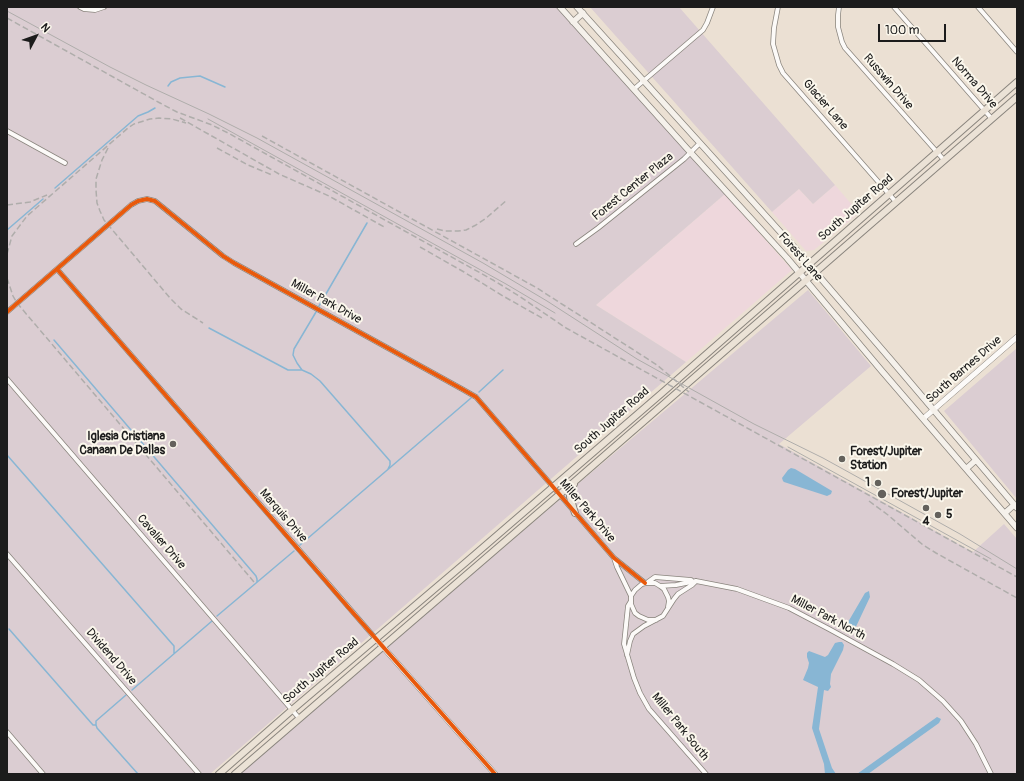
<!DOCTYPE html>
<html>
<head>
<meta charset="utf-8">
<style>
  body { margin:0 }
  #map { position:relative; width:1024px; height:781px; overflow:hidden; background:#ebe0d3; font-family:Pangolin,sans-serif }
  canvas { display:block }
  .frame { position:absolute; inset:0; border:8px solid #1c1c1c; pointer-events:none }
  .north { position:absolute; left:16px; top:16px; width:40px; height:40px; -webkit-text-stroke:3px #fbf7ec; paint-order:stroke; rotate:49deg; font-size:11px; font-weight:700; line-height:16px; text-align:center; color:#1c1c1c }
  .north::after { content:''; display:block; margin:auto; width:14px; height:18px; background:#1c1c1c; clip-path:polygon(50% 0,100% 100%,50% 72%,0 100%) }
  .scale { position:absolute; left:878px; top:24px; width:68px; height:18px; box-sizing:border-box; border:2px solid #1c1c1c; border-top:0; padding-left:5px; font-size:12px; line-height:14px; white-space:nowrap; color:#1c1c1c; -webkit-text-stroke:3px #fbf7ec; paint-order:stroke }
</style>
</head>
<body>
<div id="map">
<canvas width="1024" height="781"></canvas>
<div class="frame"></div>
<div class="north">N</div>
<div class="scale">100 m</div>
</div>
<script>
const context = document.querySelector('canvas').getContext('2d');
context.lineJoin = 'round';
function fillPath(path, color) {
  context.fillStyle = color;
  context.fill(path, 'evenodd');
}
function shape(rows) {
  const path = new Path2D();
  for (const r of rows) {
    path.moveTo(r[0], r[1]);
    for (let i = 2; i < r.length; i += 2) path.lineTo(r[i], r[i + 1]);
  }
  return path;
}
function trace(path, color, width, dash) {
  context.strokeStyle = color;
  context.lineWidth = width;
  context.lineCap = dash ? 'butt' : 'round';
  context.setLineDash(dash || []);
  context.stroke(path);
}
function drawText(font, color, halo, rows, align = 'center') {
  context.font = font + ' Pangolin,sans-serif';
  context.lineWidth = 4;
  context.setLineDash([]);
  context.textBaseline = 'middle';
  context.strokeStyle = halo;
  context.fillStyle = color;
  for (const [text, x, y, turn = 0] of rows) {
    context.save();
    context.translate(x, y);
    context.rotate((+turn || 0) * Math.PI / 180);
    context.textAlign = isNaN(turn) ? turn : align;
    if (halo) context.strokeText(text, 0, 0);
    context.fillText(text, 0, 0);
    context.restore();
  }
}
const built = shape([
  [835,185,859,213,814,250,806,251,772,212,799,189,813,204],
  [725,194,792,270,686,362,596,305]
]);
const industrial = shape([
  [7,7,559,7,725,194,596,305,686,362,210,774,7,774],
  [590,7,679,7,835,185,813,204,799,189,772,212],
  [808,290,871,366,779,444,973,552,1004,524,1017,539,1017,774,239,774,579,483],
  [1017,348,1017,499,944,411]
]);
const water = shape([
  [791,468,795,469,832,491,831,494,827,496,784,482,783,481,782,478,788,470],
  [869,591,870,597,853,633,848,633,844,629,865,593],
  [839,642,842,642,844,645,843,650,831,674,830,684,831,687,828,691,824,690,819,729,832,768,836,774,825,774,824,764,812,728,818,687,803,680,808,668,809,663,807,657,807,653,809,651,825,657,828,655,835,643],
  [937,717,941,719,939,723,868,774,857,774]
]);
const stream = shape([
  [168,86,171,82,180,78,200,76,225,87],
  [55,188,138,116,148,112,155,108],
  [7,230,43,199],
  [319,306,367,223],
  [316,312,294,349,293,355,297,363,302,370,311,374,320,381,390,461,390,465,388,469],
  [209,328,288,370,302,370],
  [54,340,256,576,257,579,257,582],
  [479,392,503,370],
  [7,455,174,646,174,653],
  [300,545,471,398],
  [217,616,294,551],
  [9,629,93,725,96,725],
  [132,690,212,621],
  [126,695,96,721,96,725,97,728,138,774]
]);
const minor = shape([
  [80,7,84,9,95,10,104,7],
  [778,7,774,28,773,44,779,65,783,73,896,202],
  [839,7,838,15,838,27,842,42,845,48,944,160],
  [894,7,992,119],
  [978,7,1017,52],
  [634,89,703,30,707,23,713,7],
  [7,131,65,163],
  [576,244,598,228,684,159,700,143],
  [57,269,376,639],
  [7,312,131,205,138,201,147,199,155,201,223,256,234,263,462,389,476,397,614,558,645,583],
  [7,379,299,718],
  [7,554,199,774],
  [614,558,617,567,631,596],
  [648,582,655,577,691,580],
  [660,586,664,589,668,597,669,601,668,607],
  [631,601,628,606,624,644,634,678,640,693,649,709,706,774],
  [656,620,648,620,639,616,635,613,631,604,631,596,635,590,642,584,646,583,655,583,660,586,676,585,696,581,737,589,789,608,829,629,893,664,919,680,943,701,961,721,976,744,991,774],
  [627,655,630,641,633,634,644,626,663,616,674,599,678,594,692,585,696,581],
  [7,732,43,774]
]);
const tertiary = shape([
  [924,418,1017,337],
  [376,639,495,774]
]);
const secondary = shape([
  [560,7,691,153,787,258,881,370,1017,528],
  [577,7,793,246,892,361,1017,508],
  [573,22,583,13],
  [967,468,976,460],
  [1005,513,1014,505]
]);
const primary = shape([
  [574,484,571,489,570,497,575,513],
  [219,774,292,710,465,563,662,393,1017,82],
  [235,774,574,482,1017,97]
]);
const tram = shape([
  [7,11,110,67,146,85,209,114,257,138,483,263,547,301,637,359,754,424,823,458,852,474,960,534,1017,569],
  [208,119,506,284,555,313],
  [788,447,991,559]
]);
const rail = shape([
  [7,18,160,103,177,112,212,125,230,134,493,280,519,296,566,328,1017,577],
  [180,118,279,174,329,196,386,228],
  [262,136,537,288,657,365,689,392],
  [108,148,102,160,96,179,96,190,97,203,100,211,104,220,170,298,181,309,203,323],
  [217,148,248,165,272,175],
  [7,205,30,202,47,195],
  [437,229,445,231,458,231,466,230,476,225,485,219,507,200],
  [420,247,464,272,503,296,542,318],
  [7,254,12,236,27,216,128,128,134,124,150,119,159,118,172,119,186,123],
  [7,278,13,296,17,303,254,582],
  [869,501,888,515,923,545,936,553,1017,598]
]);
const cycleway = shape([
  [57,269,348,607,495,774],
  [7,312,131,205,138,201,147,199,155,201,223,256,234,263,462,389,476,397,614,558,645,583]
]);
const markers = [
  [173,444,4,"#64615c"],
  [842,459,4,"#64615c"],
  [878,483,4,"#64615c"],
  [882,494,5,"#64615c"],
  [926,508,4,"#64615c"],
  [938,515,4,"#64615c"]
];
const streetNames = [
  ["Russwin Drive",888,82,49],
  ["Norma Drive",974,83,49],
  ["Glacier Lane",825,105,49],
  ["Forest Center Plaza",633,187,-39],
  ["South Jupiter Road",856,208,-41],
  ["Forest Lane",800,257,49],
  ["Miller Park Drive",326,302,29],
  ["South Barnes Drive",964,370,-41],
  ["South Jupiter Road",612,421,-41],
  ["Miller Park Drive",587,511,49],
  ["Marquis Drive",283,516,49],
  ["Cavalier Drive",161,542,49],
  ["Miller Park North",828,618,28],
  ["Dividend Drive",111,657,49],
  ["South Jupiter Road",321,671,-40],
  ["Miller Park South",680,727,51]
];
const poiNames = [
  ["Iglesia Cristiana",165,437,"right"],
  ["Canaan De Dallas",165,451,"right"],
  ["Forest/Jupiter",850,452],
  ["Station",850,466],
  ["1",870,483,"right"],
  ["Forest/Jupiter",891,494],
  ["5",946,515],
  ["4",926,522,"center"]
];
fillPath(built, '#eed7dc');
fillPath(industrial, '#dbcdd2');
fillPath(water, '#88b6d4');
trace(stream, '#88b6d4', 1.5);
trace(minor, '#8a857e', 5.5);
trace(tertiary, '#8a857e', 6);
trace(secondary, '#8a857e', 7);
trace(primary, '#8a857e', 8);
trace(minor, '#fcfaf8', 4);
trace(tertiary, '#fcfaf8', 5);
trace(secondary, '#f5f1eb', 5.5);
trace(primary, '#ebe2d6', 6);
trace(tram, '#afadab', 1);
trace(rail, '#afadab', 1.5, [6, 3]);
trace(cycleway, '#e8590c', 4);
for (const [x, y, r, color] of markers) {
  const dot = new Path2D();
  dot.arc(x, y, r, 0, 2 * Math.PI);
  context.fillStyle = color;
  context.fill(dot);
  trace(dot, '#fbf7ec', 1.5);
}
drawText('12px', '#1c1c1c', '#fbf7ec', streetNames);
drawText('bold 12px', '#1c1c1c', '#fbf7ec', poiNames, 'left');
</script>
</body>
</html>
